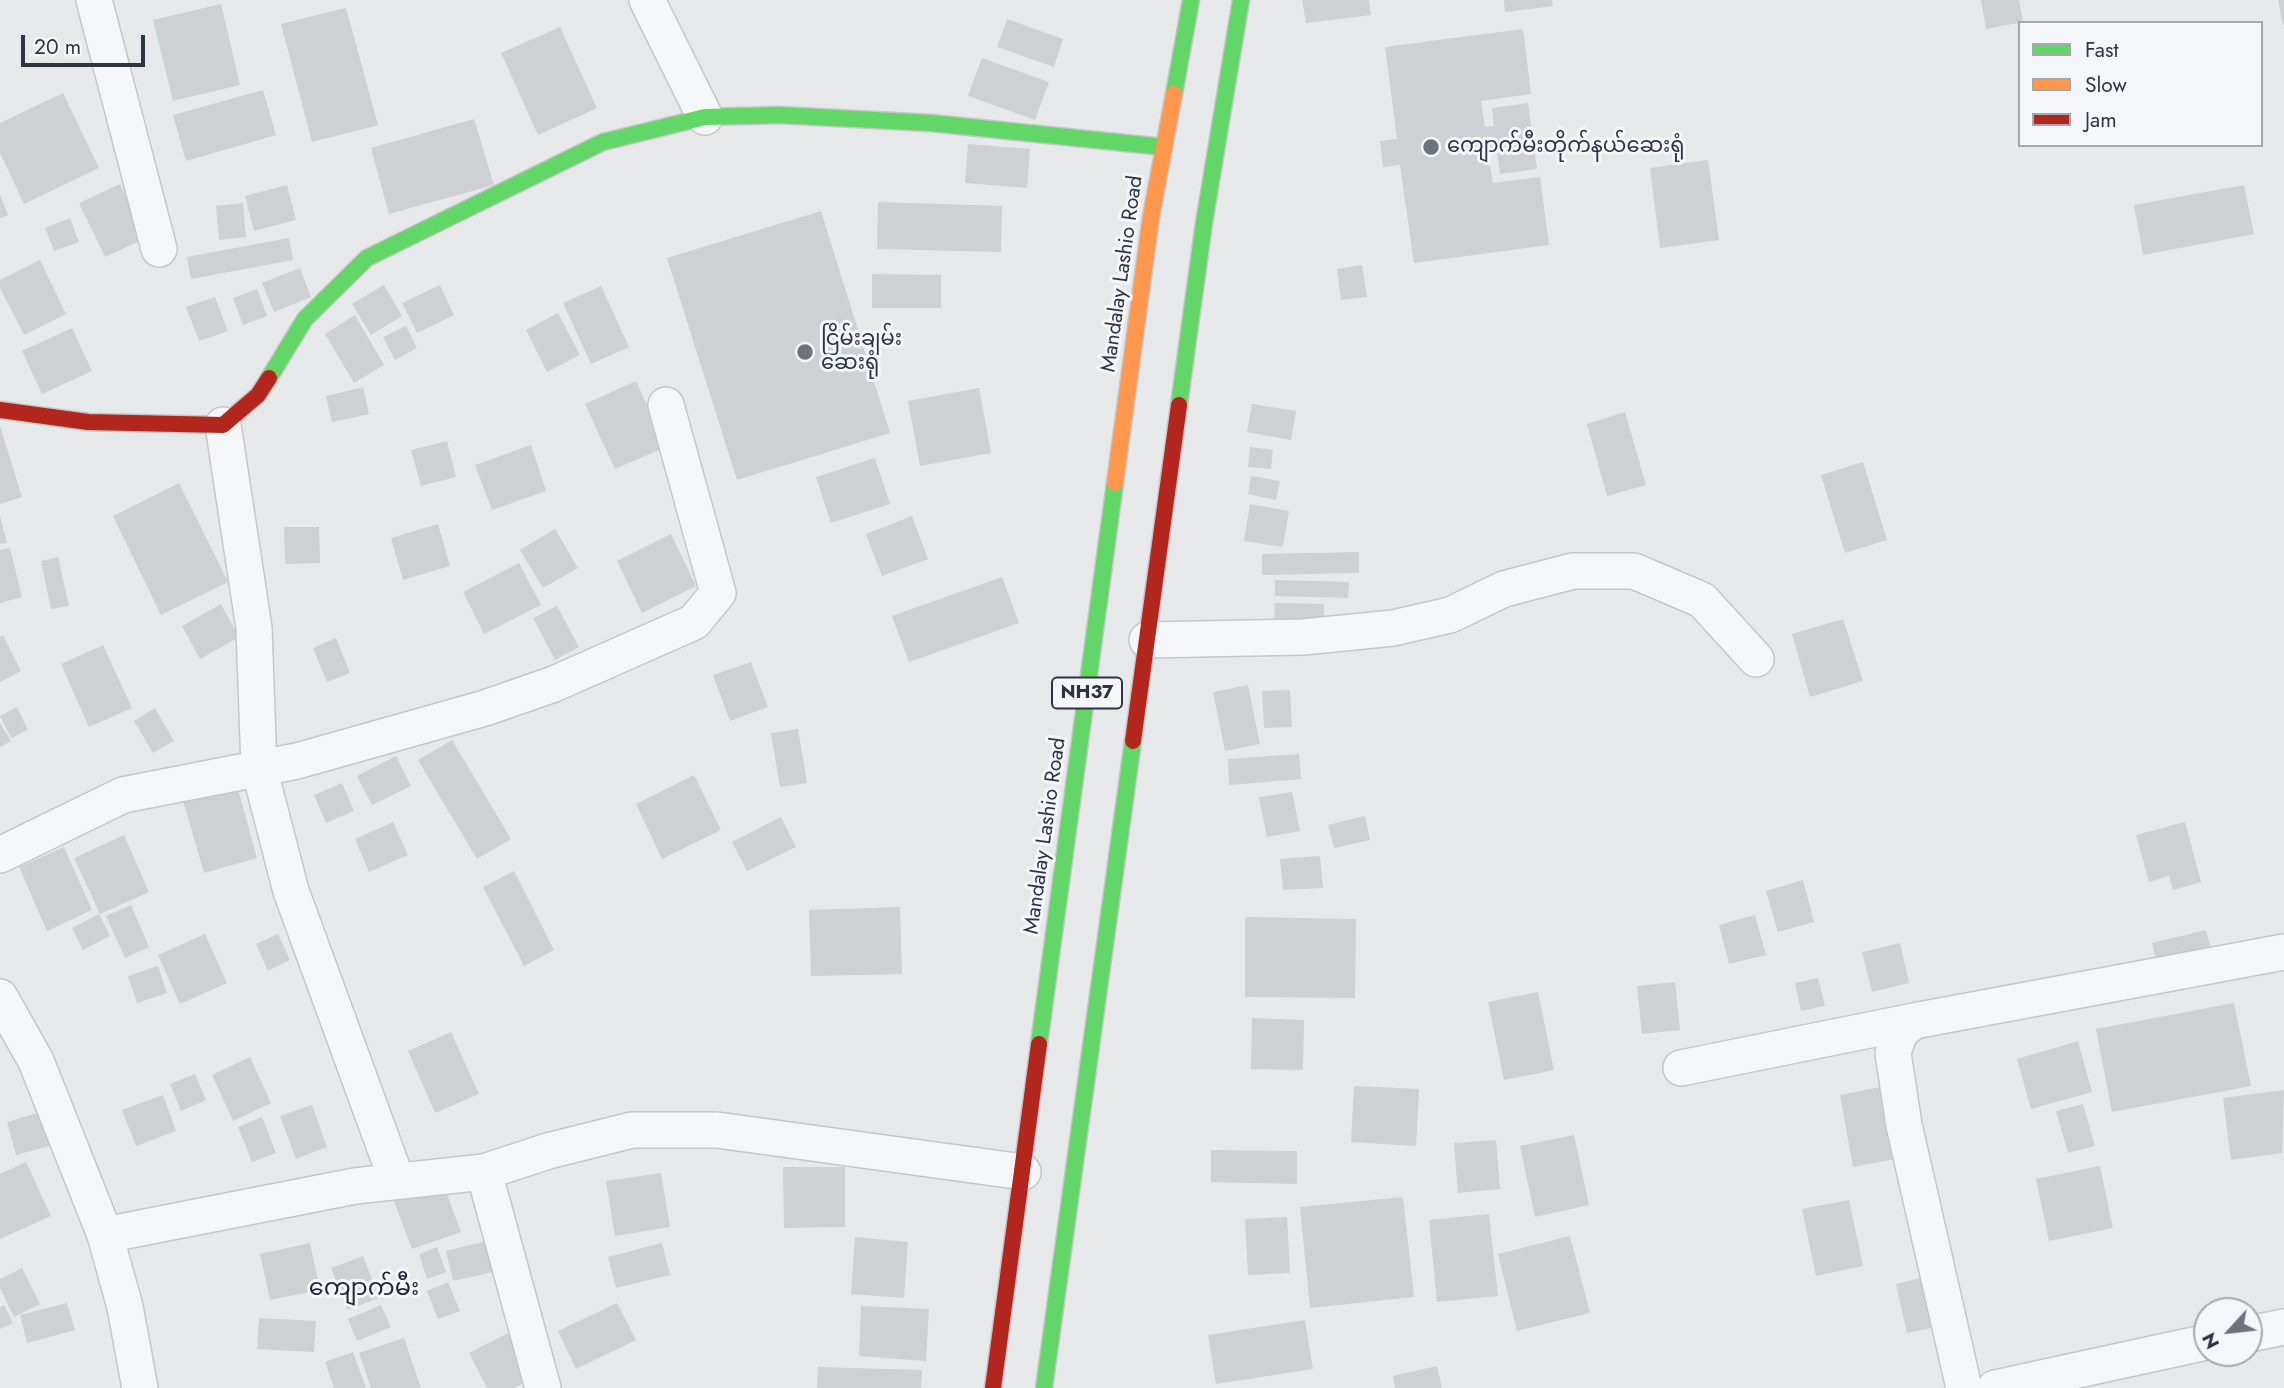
<!DOCTYPE html>
<html>
<head>
<meta charset="utf-8">
<style>
  body { margin:0 }
  #map { position:relative; width:2284px; height:1388px; overflow:hidden; background:#e6e8ea; font-family:Jost,sans-serif }
  canvas { display:block }
  .legend { position:absolute; left:2018px; top:21px; width:245px; height:126px; box-sizing:border-box; background:#f4f6f9; border:2px solid #a4a8b1; margin:0; padding:9px 12px; list-style:none; font-size:21px; color:#2b3445 }
  .legend li { display:flex; align-items:center; gap:14px; height:35px }
  .legend b { width:35px; border:2px solid #a4a8b1 }
  .north { position:absolute; left:2193px; top:1297px; width:70px; height:70px; box-sizing:border-box; background:#f4f6f9; border:2px solid #a4a8b1; border-radius:50%; rotate:243deg; font-size:19px; font-weight:700; line-height:28px; text-align:center; color:#2b3445 }
  .north::after { content:''; display:block; margin:auto; width:24px; height:32px; background:#6c737f; clip-path:polygon(50% 0,100% 100%,50% 72%,0 100%) }
  .scale { position:absolute; left:21px; top:35px; width:124px; height:32px; box-sizing:border-box; border:4px solid #2b3445; border-top:0; padding-left:9px; font-size:21px; line-height:24px; white-space:nowrap; color:#2b3445; -webkit-text-stroke:5px #f4f6f9; paint-order:stroke }
</style>
</head>
<body>
<div id="map">
<canvas width="2284" height="1388"></canvas>
<ul class="legend">
<li><b style="height:9px;background:#63d668"></b>Fast</li>
<li><b style="height:9px;background:#ff974d"></b>Slow</li>
<li><b style="height:9px;background:#b3261e"></b>Jam</li>
</ul>
<div class="north">N</div>
<div class="scale">20 m</div>
</div>
<script>
const context = document.querySelector('canvas').getContext('2d');
context.lineJoin = 'round';
function fillPath(path, color) {
  context.fillStyle = color;
  context.fill(path, 'evenodd');
}
function shape(rows) {
  const path = new Path2D();
  for (const r of rows) {
    path.moveTo(r[0], r[1]);
    for (let i = 2; i < r.length; i += 2) path.lineTo(r[i], r[i + 1]);
  }
  return path;
}
function trace(path, color, width, dash) {
  context.strokeStyle = color;
  context.lineWidth = width;
  context.lineCap = dash ? 'butt' : 'round';
  context.setLineDash(dash || []);
  context.stroke(path);
}
function drawText(font, color, halo, rows, align = 'center') {
  context.font = font + ' Jost,"Noto Sans Myanmar",sans-serif';
  context.lineWidth = 6;
  context.setLineDash([]);
  context.textBaseline = 'middle';
  context.strokeStyle = halo;
  context.fillStyle = color;
  for (const [text, x, y, turn = 0] of rows) {
    context.save();
    context.translate(x, y);
    context.rotate((+turn || 0) * Math.PI / 180);
    context.textAlign = isNaN(turn) ? turn : align;
    if (halo) context.strokeText(text, 0, 0);
    context.fillText(text, 0, 0);
    context.restore();
  }
}
const building = shape([
  [1302,0,1369,0,1371,15,1306,23],
  [1504,0,1552,0,1553,6,1505,12],
  [1981,0,2019,0,2023,22,1986,29],
  [2278,0,2284,0,2284,25,2283,25],
  [221,4,240,85,173,101,153,20],
  [346,8,378,125,312,142,281,24],
  [1007,19,1063,39,1054,67,997,47],
  [560,27,597,108,538,135,501,53],
  [1523,29,1531,94,1481,101,1485,127,1494,126,1492,108,1528,103,1537,169,1500,174,1497,152,1488,153,1493,183,1540,177,1549,245,1414,263,1400,165,1383,167,1380,141,1397,139,1385,47],
  [982,58,1049,82,1035,120,968,96],
  [263,90,276,135,186,161,173,115],
  [63,93,99,168,24,204,0,153,0,123],
  [474,119,494,185,389,214,371,148],
  [968,144,1030,149,1027,188,965,183],
  [1708,160,1719,240,1660,248,1650,168],
  [120,184,146,238,105,257,79,203],
  [287,185,296,220,254,231,245,196],
  [2244,185,2254,234,2143,255,2134,205],
  [0,195,8,215,0,218],
  [878,202,1002,206,1001,252,877,249],
  [243,203,246,237,219,240,216,206],
  [821,211,890,433,737,480,667,258],
  [70,218,79,242,54,251,45,228],
  [289,238,293,260,191,279,187,257],
  [40,260,66,314,24,335,0,288,0,280],
  [1362,265,1367,297,1341,300,1337,269],
  [300,268,311,297,274,312,262,283],
  [872,274,941,275,941,308,872,308],
  [384,285,402,316,371,335,352,304],
  [440,285,454,315,417,333,402,303],
  [601,286,629,347,591,364,563,303],
  [257,289,267,316,243,325,233,298],
  [215,297,228,331,199,341,186,307],
  [558,313,580,355,547,372,526,330],
  [355,315,384,365,354,383,325,334],
  [406,326,417,348,395,360,383,337],
  [72,328,92,371,42,394,22,351],
  [636,381,666,447,615,469,585,404],
  [363,387,369,414,332,422,326,396],
  [979,388,991,453,920,466,908,401],
  [1252,404,1296,411,1291,440,1247,432],
  [1625,412,1646,485,1607,496,1587,424],
  [0,426,22,497,0,504],
  [447,441,456,477,421,486,411,450],
  [531,445,546,491,492,510,475,465],
  [1250,447,1273,450,1271,469,1248,467],
  [875,458,890,504,831,523,816,477],
  [1863,462,1887,540,1845,553,1821,475],
  [1251,476,1280,481,1276,500,1248,494],
  [179,483,228,582,161,615,113,516],
  [1250,504,1289,511,1283,547,1244,541],
  [0,516,7,543,0,544],
  [912,516,928,559,882,576,866,534],
  [438,524,450,566,403,580,391,538],
  [284,527,319,527,320,563,285,564],
  [555,529,578,568,543,588,520,550],
  [671,534,696,586,642,613,617,561],
  [10,548,22,597,0,603,0,550],
  [1359,552,1359,573,1262,575,1262,554],
  [58,557,69,606,51,609,41,561],
  [519,563,541,605,484,634,463,592],
  [1002,577,1019,623,909,662,892,616],
  [1275,580,1349,582,1348,598,1275,596],
  [1275,603,1324,604,1324,622,1274,621],
  [221,604,239,637,200,659,182,626],
  [557,606,579,647,555,660,533,618],
  [1843,619,1863,681,1810,697,1792,634],
  [3,635,21,671,0,682,0,637],
  [336,638,350,673,327,682,313,648],
  [103,645,132,708,89,727,61,664],
  [751,662,768,707,730,721,713,675],
  [1248,685,1260,744,1225,751,1213,692],
  [1290,690,1292,727,1264,728,1262,691],
  [17,707,28,730,11,738,0,716],
  [155,708,174,741,153,753,134,721],
  [0,723,11,741,0,747],
  [798,729,807,783,780,787,771,733],
  [452,740,511,839,477,859,418,760],
  [1299,754,1301,779,1229,785,1228,759],
  [396,756,411,786,372,805,357,776],
  [694,775,721,830,662,859,636,804],
  [236,782,257,858,204,873,182,797],
  [342,783,354,811,326,823,314,795],
  [1292,792,1300,831,1267,837,1259,797],
  [1365,816,1370,840,1334,848,1328,825],
  [781,817,796,847,747,871,732,842],
  [393,822,408,855,369,872,355,839],
  [2185,822,2201,882,2173,890,2169,876,2149,882,2136,835],
  [124,835,149,892,100,914,74,858],
  [64,847,92,910,47,931,19,867],
  [1320,856,1323,888,1283,890,1280,859],
  [514,871,554,950,524,966,483,887],
  [1803,880,1814,922,1778,932,1766,891],
  [131,905,149,947,125,958,106,916],
  [900,907,902,974,811,976,809,910],
  [99,914,110,936,83,950,72,928],
  [1755,915,1766,955,1729,964,1719,925],
  [1245,917,1356,919,1355,998,1245,997],
  [2206,930,2212,954,2158,967,2152,943],
  [205,934,227,983,180,1004,158,955],
  [278,934,290,960,268,971,256,944],
  [1900,943,1909,983,1872,992,1862,952],
  [158,966,167,993,137,1003,128,976],
  [1818,978,1825,1006,1801,1011,1795,983],
  [1675,982,1680,1030,1642,1034,1637,986],
  [1538,992,1554,1070,1504,1080,1488,1002],
  [2234,1003,2251,1086,2112,1112,2096,1029],
  [1252,1018,1304,1020,1303,1070,1251,1069],
  [451,1032,479,1094,435,1113,408,1051],
  [2078,1041,2092,1092,2031,1109,2017,1059],
  [250,1057,271,1103,233,1121,212,1075],
  [195,1074,206,1100,181,1111,170,1084],
  [1890,1085,1905,1157,1853,1167,1840,1095],
  [1354,1086,1419,1089,1416,1146,1351,1142],
  [2284,1090,2282,1153,2231,1160,2223,1098],
  [163,1095,176,1131,136,1146,122,1110],
  [2083,1104,2095,1146,2068,1153,2056,1111],
  [312,1105,327,1147,296,1159,280,1116],
  [47,1110,57,1144,16,1155,7,1122],
  [262,1117,276,1153,252,1162,238,1127],
  [1574,1135,1589,1205,1535,1217,1520,1146],
  [1496,1140,1500,1189,1458,1193,1454,1143],
  [1211,1150,1297,1151,1297,1184,1211,1182],
  [26,1162,51,1216,0,1239,0,1174],
  [2100,1166,2113,1228,2049,1241,2036,1179],
  [783,1167,845,1167,845,1227,784,1228],
  [661,1173,670,1227,615,1236,606,1181],
  [443,1184,461,1232,412,1249,394,1201],
  [1403,1197,1414,1297,1310,1308,1300,1207],
  [1849,1200,1863,1266,1816,1276,1802,1209],
  [1489,1214,1498,1296,1437,1302,1429,1220],
  [1287,1217,1290,1273,1248,1275,1245,1219],
  [1570,1236,1590,1313,1517,1331,1498,1254],
  [855,1237,908,1242,904,1298,851,1294],
  [491,1240,498,1271,453,1281,446,1251],
  [310,1243,320,1290,270,1300,260,1254],
  [662,1243,670,1275,616,1288,608,1257],
  [437,1247,446,1272,427,1279,419,1254],
  [363,1256,379,1298,347,1310,331,1268],
  [22,1268,40,1304,14,1317,0,1288,0,1279],
  [1925,1277,1937,1327,1907,1333,1896,1284],
  [448,1282,460,1311,438,1319,427,1291],
  [67,1303,75,1330,27,1343,20,1315],
  [617,1303,636,1340,576,1369,558,1331],
  [4,1305,13,1323,0,1329,0,1307],
  [381,1305,391,1327,357,1341,348,1319],
  [861,1306,929,1309,926,1361,859,1356],
  [259,1318,316,1321,314,1352,257,1349],
  [1305,1320,1313,1369,1216,1384,1208,1335],
  [508,1333,532,1379,514,1388,487,1388,469,1353],
  [404,1338,421,1388,371,1388,359,1353],
  [353,1352,366,1388,334,1388,325,1362],
  [1437,1366,1442,1388,1395,1388,1393,1376],
  [818,1367,922,1370,921,1388,817,1388]
]);
const street = shape([
  [94,0,159,249],
  [647,0,705,117],
  [223,425,254,628,259,768,291,891,397,1181],
  [1147,640,1303,637,1393,628,1450,615,1504,589,1573,571,1634,571,1702,600,1756,659],
  [0,855,123,795,297,761,485,708,554,684,694,622,718,593,666,405],
  [0,997,36,1061,105,1235,125,1307,140,1388],
  [1681,1068,1914,1021],
  [484,1172,543,1388],
  [105,1235,355,1186,484,1172,548,1151,632,1130,717,1130,1023,1172],
  [2249,1334,2284,1327],
  [1964,1388,1904,1125,1893,1053,1900,1032,1914,1021,2284,952],
  [1995,1388,2207,1342]
]);
const fast = shape([
  [1174,94,1191,0],
  [269,378,305,319,367,258,603,142,705,117,779,115,931,123,1164,147],
  [1179,405,1204,223,1241,0],
  [1039,1044,1115,483],
  [1044,1388,1133,741]
]);
const slow = shape([
  [1115,483,1151,217,1174,94]
]);
const jam = shape([
  [0,410,88,422,223,425,258,395,269,378],
  [1133,741,1179,405],
  [993,1388,1039,1044]
]);
const markers = [
  [1431,147,9,"#6c737f"],
  [805,352,9,"#6c737f"]
];
const shields = [
  [1087,693,70]
];
const shieldNames = [
  ["NH37",1087,693]
];
const poiNames = [
  ["ကျောက်မီးတိုက်နယ်ဆေးရုံ",1447,147],
  ["ငြိမ်းချမ်း",821,340],
  ["ဆေးရုံ",821,364]
];
const streetNames = [
  ["Mandalay Lashio Road",1123,274,-82],
  ["Mandalay Lashio Road",1046,836,-82]
];
const quarterNames = [
  ["ကျောက်မီး",364,1289]
];
fillPath(building, '#ced0d3');
trace(street, '#c4c6c8', 38);
trace(fast, '#c4c6c8', 19);
trace(slow, '#c4c6c8', 19);
trace(jam, '#c4c6c8', 19);
trace(street, '#f5f6f7', 35);
trace(fast, '#63d668', 16);
trace(slow, '#ff974d', 16);
trace(jam, '#b3261e', 16);
for (const [x, y, r, color] of markers) {
  const dot = new Path2D();
  dot.arc(x, y, r, 0, 2 * Math.PI);
  context.fillStyle = color;
  context.fill(dot);
  trace(dot, '#f4f6f9', 2.5);
}
for (const [x, y, w] of shields) {
  const box = new Path2D();
  box.roundRect(x - w / 2, y - 15.5, w, 31, 5);
  context.fillStyle = '#f4f6f9';
  context.fill(box);
  trace(box, '#2b3445', 2);
}
drawText('bold 19px', '#2b3445', null, shieldNames);
drawText('21px', '#2b3445', '#f4f6f9', poiNames, 'left');
drawText('21px', '#2b3445', '#f4f6f9', streetNames);
drawText('24px', '#1d2536', '#f4f6f9', quarterNames);
</script>
</body>
</html>
